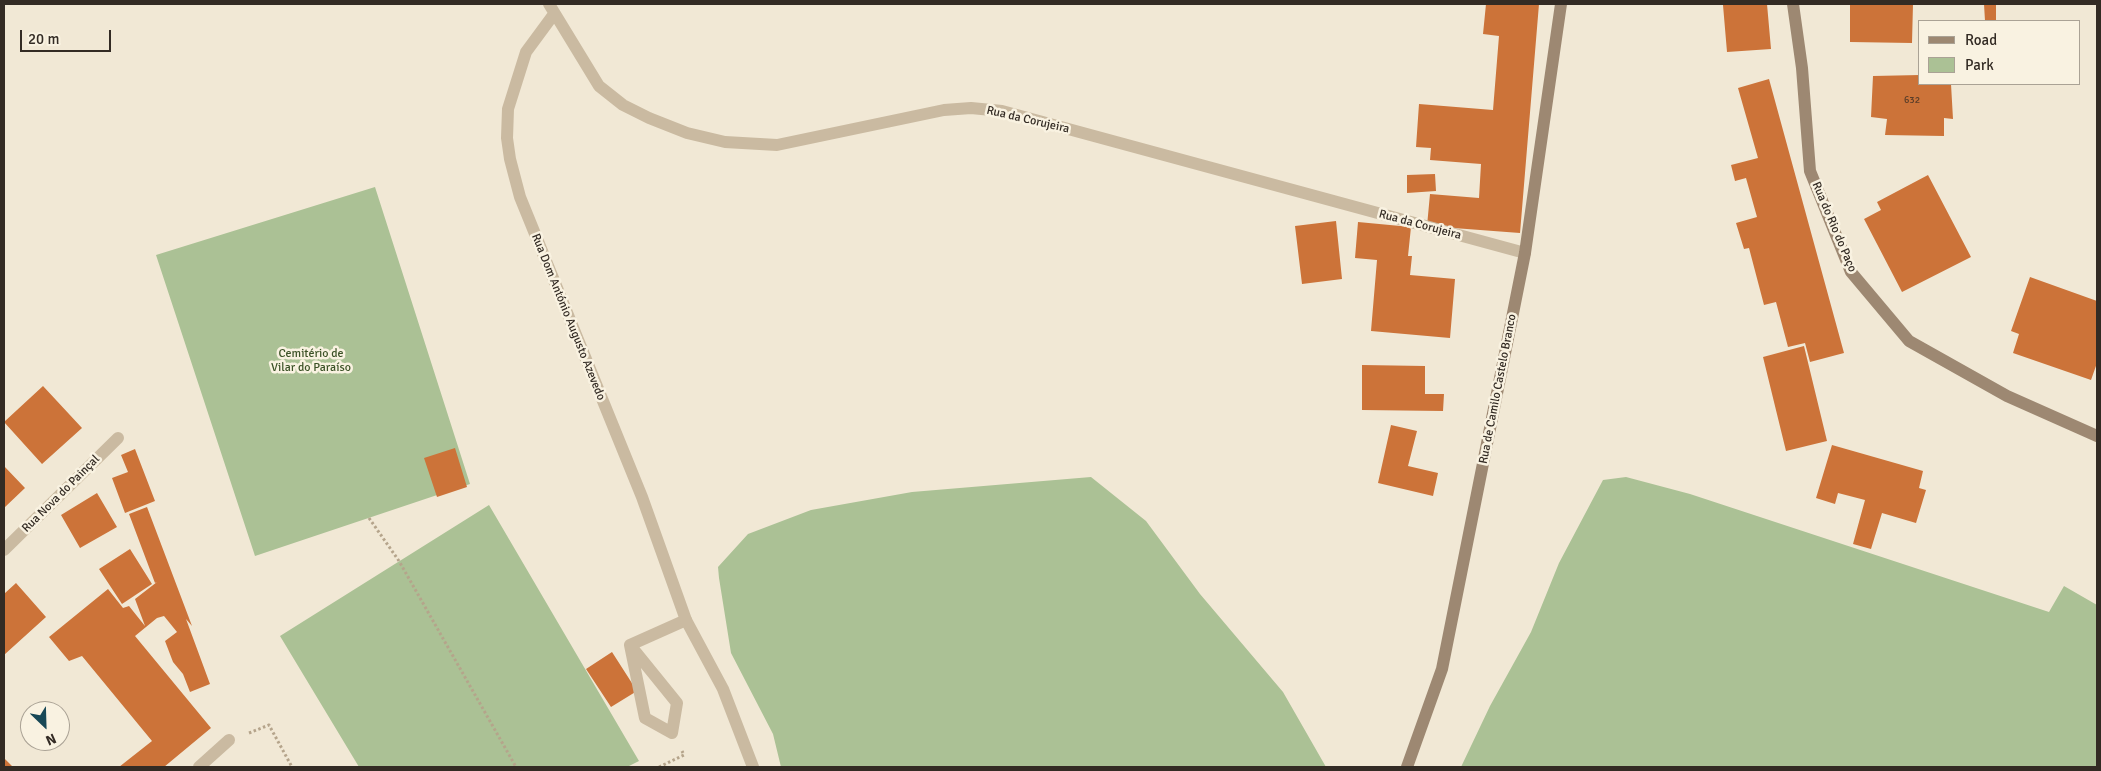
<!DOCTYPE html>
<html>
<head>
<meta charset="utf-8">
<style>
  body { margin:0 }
  #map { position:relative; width:2101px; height:771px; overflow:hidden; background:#f1e8d5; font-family:Signika,sans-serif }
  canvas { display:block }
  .frame { position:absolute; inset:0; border:5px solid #332b24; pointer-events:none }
  .legend { position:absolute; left:1918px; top:20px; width:162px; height:65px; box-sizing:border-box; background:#f9f2e1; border:1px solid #aaa295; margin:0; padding:6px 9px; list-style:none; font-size:15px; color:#332b24 }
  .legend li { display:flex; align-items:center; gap:10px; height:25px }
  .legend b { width:25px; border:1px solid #aaa295 }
  .north { position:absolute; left:20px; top:701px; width:50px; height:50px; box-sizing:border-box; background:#f9f2e1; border:1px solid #aaa295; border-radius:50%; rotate:156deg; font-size:14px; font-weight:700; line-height:20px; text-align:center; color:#332b24 }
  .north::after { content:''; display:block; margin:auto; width:18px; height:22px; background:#184856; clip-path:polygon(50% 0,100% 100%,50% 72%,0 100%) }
  .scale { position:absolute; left:20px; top:30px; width:91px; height:22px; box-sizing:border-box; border:2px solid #332b24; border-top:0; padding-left:6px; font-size:15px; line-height:18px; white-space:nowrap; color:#332b24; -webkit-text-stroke:4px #f9f2e1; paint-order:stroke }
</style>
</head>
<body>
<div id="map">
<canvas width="2101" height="771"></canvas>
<div class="frame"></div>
<ul class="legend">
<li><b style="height:6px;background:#9d8872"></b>Road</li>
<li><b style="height:14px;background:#abc195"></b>Park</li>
</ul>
<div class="north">N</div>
<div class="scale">20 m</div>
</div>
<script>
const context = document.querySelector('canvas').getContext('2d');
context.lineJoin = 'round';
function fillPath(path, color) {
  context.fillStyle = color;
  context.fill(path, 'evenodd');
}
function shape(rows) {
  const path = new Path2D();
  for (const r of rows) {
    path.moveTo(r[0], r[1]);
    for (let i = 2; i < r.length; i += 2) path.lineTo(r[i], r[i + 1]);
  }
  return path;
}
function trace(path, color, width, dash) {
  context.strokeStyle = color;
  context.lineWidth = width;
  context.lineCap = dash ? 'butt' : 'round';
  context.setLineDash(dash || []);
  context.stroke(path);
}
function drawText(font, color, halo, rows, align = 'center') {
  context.font = font + ' Signika,sans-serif';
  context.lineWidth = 5;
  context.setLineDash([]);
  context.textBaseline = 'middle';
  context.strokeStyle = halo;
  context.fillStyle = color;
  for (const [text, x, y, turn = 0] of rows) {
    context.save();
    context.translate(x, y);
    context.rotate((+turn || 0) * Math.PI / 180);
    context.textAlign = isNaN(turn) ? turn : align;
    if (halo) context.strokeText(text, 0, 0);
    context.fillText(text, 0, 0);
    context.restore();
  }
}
const green = shape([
  [375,187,470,484,255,556,156,255],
  [1091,477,1146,521,1200,594,1283,692,1326,767,781,767,773,734,731,653,719,578,718,567,748,534,811,510,912,492],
  [1626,477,1690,494,2049,612,2064,586,2097,605,2097,767,1461,767,1490,706,1531,632,1559,563,1603,480],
  [489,505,639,761,627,767,359,767,280,636]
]);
const building = shape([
  [1486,4,1539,4,1520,233,1427,226,1430,194,1479,198,1481,164,1430,160,1431,148,1416,147,1419,104,1493,110,1499,36,1483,34],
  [1767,4,1771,49,1727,52,1723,5],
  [1850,4,1913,4,1912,43,1850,42],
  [1984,4,1996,4,1996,21,1985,21],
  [1920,75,1920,84,1951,84,1953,119,1944,118,1944,136,1885,135,1887,119,1871,117,1873,76],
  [1769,79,1844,353,1810,362,1805,343,1788,347,1776,302,1764,305,1749,248,1744,249,1736,223,1757,217,1746,178,1735,181,1731,165,1758,158,1738,88],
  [1435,174,1436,191,1407,193,1407,175],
  [1928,175,1971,257,1902,292,1864,219,1881,210,1877,202],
  [1336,221,1342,279,1302,284,1295,226],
  [1358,222,1411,227,1408,256,1412,256,1410,275,1455,279,1450,338,1371,331,1377,260,1355,258],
  [2030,277,2097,301,2097,363,2091,380,2013,353,2019,334,2011,331],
  [1804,346,1827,441,1786,451,1763,357],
  [1362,365,1425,366,1425,394,1444,394,1443,411,1362,410],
  [43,386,82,428,42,464,4,422],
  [1391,425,1417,431,1408,466,1438,473,1433,496,1378,483],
  [1832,445,1923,471,1919,488,1926,490,1916,523,1882,513,1871,549,1853,544,1865,500,1838,493,1835,504,1816,498],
  [455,448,467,487,437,497,424,458],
  [135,449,155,501,125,513,112,478,128,472,121,455],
  [4,466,25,488,4,508],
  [97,493,117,527,80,548,61,515],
  [147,507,192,626,186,619,210,684,190,692,183,674,173,662,165,641,177,632,164,616,157,618,135,636,211,728,164,767,119,767,152,741,82,656,69,661,49,637,108,589,123,608,129,606,145,626,135,599,157,582,155,583,129,514],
  [130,549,152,584,122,604,99,569],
  [16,583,46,617,4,655,4,594],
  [612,652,637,691,611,707,586,669],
  [4,758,13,767,4,767]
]);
const path = shape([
  [369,518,399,561,516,767],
  [249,733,269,725,292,767],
  [659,767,684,755,682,751]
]);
const lane = shape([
  [630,645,677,703,672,733,645,718,630,645],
  [630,645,686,620],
  [199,767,229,740]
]);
const street = shape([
  [549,4,599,86,623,105,649,118,687,133,725,142,777,145,944,110,971,108,1002,111,1525,253],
  [554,14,526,52,508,109,507,138,510,159,520,197,642,497,686,620,723,689,753,767],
  [4,550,118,438]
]);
const secondary = shape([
  [1793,4,1802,68,1810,171,1851,272,1909,341,2007,396,2097,436],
  [1407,767,1442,669,1525,253,1561,4]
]);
const numberNames = [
  ["632",1912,100]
];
const streetNames = [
  ["Rua da Corujeira",1028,120,13],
  ["Rua da Corujeira",1420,225,15],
  ["Rua do Rio do Paço",1834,227,67],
  ["Rua Dom António Augusto Azevedo",568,317,68],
  ["Rua de Camilo Castelo Branco",1498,389,-79],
  ["Rua Nova do Painçal",61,494,-45]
];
const parkNames = [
  ["Cemitério de",311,354],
  ["Vilar do Paraíso",311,368]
];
fillPath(green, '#abc195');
fillPath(building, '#cc7339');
trace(path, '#b5a48b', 3, [2.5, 2.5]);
trace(lane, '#cabaa1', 12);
trace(street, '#cabaa1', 12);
trace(secondary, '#9d8872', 12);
drawText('10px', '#593d29', null, numberNames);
drawText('12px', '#332b24', '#f9f2e1', streetNames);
drawText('12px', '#3c5227', '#f9f2e1', parkNames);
</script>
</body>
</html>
